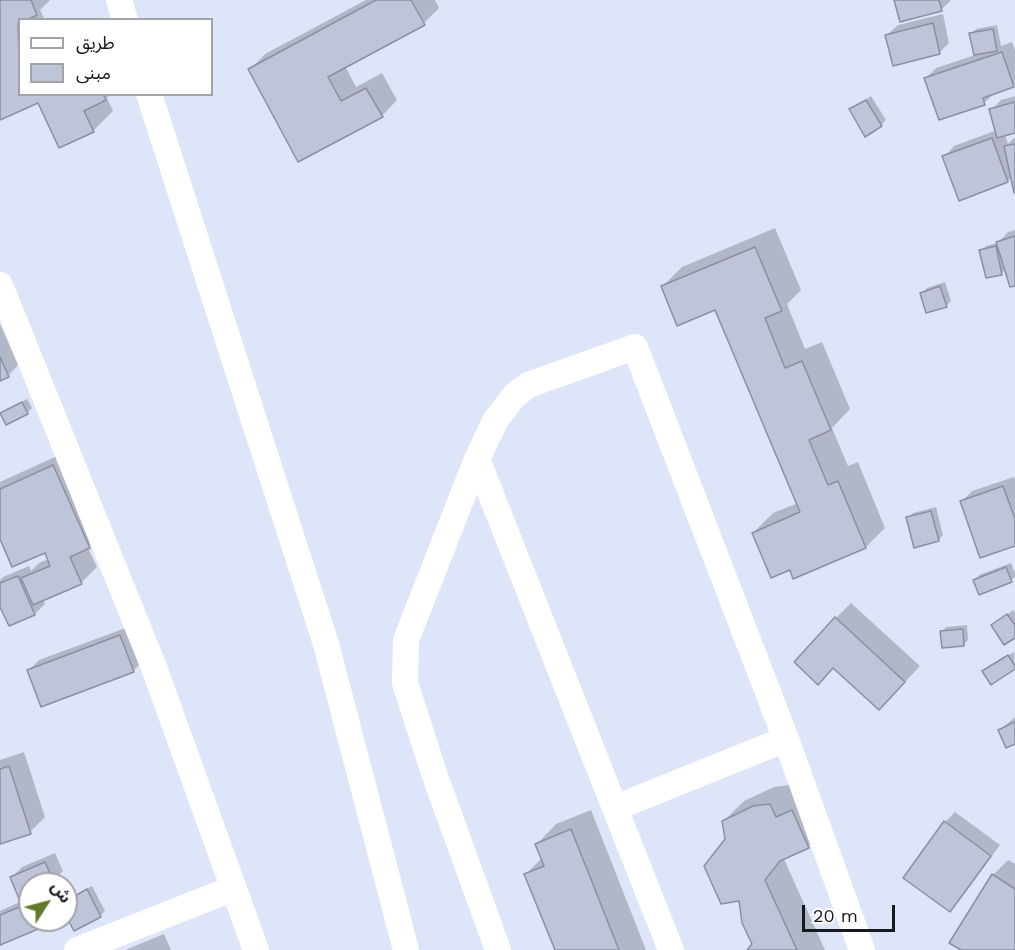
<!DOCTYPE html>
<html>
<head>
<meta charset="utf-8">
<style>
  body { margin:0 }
  #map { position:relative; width:1015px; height:950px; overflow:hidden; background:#dfe5f9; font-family:"Work Sans","Noto Sans Arabic",sans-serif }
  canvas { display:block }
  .legend { position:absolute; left:18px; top:18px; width:195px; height:78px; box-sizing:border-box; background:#fff; border:2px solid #a2a3a6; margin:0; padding:8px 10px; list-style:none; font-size:18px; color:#171920 }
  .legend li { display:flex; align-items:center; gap:12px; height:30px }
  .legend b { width:30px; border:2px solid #a2a3a6 }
  .north { position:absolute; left:18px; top:872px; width:60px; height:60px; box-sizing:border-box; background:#fff; border:2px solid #a2a3a6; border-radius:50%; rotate:54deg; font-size:16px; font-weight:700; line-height:24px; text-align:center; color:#171920 }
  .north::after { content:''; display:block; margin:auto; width:21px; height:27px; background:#62792b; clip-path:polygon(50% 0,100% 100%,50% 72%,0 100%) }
  .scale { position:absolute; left:802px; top:905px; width:93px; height:27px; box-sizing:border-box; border:3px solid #171920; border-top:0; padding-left:8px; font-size:18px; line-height:21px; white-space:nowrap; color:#171920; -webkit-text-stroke:4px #fff; paint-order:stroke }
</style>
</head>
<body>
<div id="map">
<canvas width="1015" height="950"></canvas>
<ul class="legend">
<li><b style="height:8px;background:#fff"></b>طريق</li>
<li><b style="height:16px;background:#bfc4d8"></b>مبنى</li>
</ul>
<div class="north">ش</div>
<div class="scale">20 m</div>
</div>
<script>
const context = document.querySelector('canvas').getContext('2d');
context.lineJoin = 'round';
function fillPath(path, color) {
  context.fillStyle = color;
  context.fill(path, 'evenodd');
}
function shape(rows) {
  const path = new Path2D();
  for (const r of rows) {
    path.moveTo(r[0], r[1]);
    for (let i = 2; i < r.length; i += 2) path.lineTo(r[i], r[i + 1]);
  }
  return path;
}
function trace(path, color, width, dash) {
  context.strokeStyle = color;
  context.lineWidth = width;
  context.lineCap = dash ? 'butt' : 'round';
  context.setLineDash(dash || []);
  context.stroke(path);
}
const shadow = shape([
  [0,0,50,0,40,10,45,20,20,20,20,94,110,94,107,98,113,111,93,131,39,101,0,119],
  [366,0,435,0,439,8,424,23,345,66,356,87,382,73,397,100,382,116,250,70,265,54],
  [895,0,951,0,941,10],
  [943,14,949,43,939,53,887,35,898,25],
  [997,25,1001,46,1012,42,1015,50,1015,84,1013,86,995,93,984,103,926,78,936,68,975,55,971,34,976,29],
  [871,96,886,120,881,125,851,110],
  [1015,96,1015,131,1005,134,1008,144,1015,137,1015,191,1012,177,1008,181,944,157,954,146,997,130,991,110,1001,100],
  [775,228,801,290,787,304,805,349,822,342,850,409,832,428,848,466,858,462,885,528,866,547,790,568,753,533,773,513,798,503,716,308,662,287,682,267],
  [1015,230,1015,284,1006,269,1002,273,981,251,986,246,998,243,1008,232],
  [945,282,951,301,946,306,922,293,927,288],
  [0,324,18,365,8,376,0,379],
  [27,399,32,408,27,413,2,414,7,409],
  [68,451,104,532,88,548,97,567,81,583,43,599,45,604,35,614,9,625,0,603,0,580,3,577,29,566,31,571,39,563,49,559,46,551,0,535,0,482],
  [1014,477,1015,480,1015,545,962,501,972,491],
  [936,507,943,535,939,540,908,518,913,513],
  [1011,563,1015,573,1015,577,1011,580,980,593,975,580,979,575],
  [851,603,920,666,895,693,836,618],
  [1013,610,1015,613,1015,636,993,625],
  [967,625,968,640,963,645,941,632,946,627],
  [131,626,144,660,133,671,29,670,39,660],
  [1014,652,1015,668,984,671,989,667],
  [1015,717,1015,742,1000,730],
  [24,752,45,817,30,832,0,842,0,760],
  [790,785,828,827,808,847,784,859,825,950,749,950,754,944,727,840,724,821,744,801,774,787],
  [591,810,646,950,557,950,526,874,542,858,537,844,556,824],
  [955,812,1000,845,960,900,950,910,945,822],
  [55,853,63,871,52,882,52,884,30,884,30,920,48,920,42,926,0,944,0,911,22,901,12,877,22,867],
  [1008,860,1015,864,1015,950,964,950,993,875],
  [92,886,105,911,100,916,66,912,66,900],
  [164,934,171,950,125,950]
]);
const building = shape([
  [0,0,31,0,37,15,27,20,20,20,18,24,20,94,103,94,106,100,84,111,94,132,59,148,38,103,0,120,0,0],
  [376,0,411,0,425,25,328,77,341,101,366,88,383,117,298,162,248,69,376,0],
  [894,0,939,0,942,11,900,22,894,0],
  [933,23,940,54,893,66,885,35,933,23],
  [993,29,997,51,974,55,969,33,993,29],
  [1002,52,1014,87,983,98,985,105,939,120,924,78,1002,52],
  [866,100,882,126,865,137,849,109,866,100],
  [1015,102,1015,133,997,138,989,109,1015,102],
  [992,138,1008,182,959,201,942,156,992,138],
  [1015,144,1015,192,1014,193,1004,146,1015,144],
  [1015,236,1015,286,1010,287,996,242,1015,236],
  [996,246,1002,275,986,278,979,250,996,246],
  [755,247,782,311,765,318,785,368,802,361,831,430,809,440,828,485,838,481,866,548,793,579,790,570,771,578,752,533,800,512,715,310,677,326,661,286,755,247],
  [940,286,947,307,926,313,920,293,940,286],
  [0,357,9,377,0,381,0,357],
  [22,402,28,414,6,425,0,413,22,402],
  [53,465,90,548,70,557,82,584,33,605,21,578,50,566,45,553,12,567,0,539,0,489,53,465],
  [1003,486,1015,519,1015,546,980,558,960,501,1003,486],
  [931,511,939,541,914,548,906,517,931,511],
  [1006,567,1012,582,979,595,973,580,1006,567],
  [18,576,35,615,9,626,0,607,0,583,18,576],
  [1007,614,1015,625,1015,638,1004,645,991,625,1007,614],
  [835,617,905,682,879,710,833,668,818,685,794,662,835,617],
  [963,629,964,646,942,648,940,631,963,629],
  [120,635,134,672,41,707,27,670,120,635],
  [1008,655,1015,666,1015,669,991,685,982,671,1008,655],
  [1015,722,1015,744,1006,748,998,730,1015,722],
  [9,766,31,834,0,844,0,769,9,766],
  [770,804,776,817,792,810,809,848,780,861,765,880,797,950,747,950,752,944,742,923,739,901,721,904,704,866,725,839,722,821,753,806,770,804],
  [944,821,991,856,950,912,903,878,944,821],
  [571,829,619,950,555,950,524,874,544,866,535,844,571,829],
  [45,862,54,882,30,884,30,920,40,920,43,927,0,945,0,915,22,906,10,877,45,862],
  [992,874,1015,889,1015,950,961,950,949,943,992,874],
  [87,889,101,917,74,931,66,916,66,901,87,889]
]);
const street = shape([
  [119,0,125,20],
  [149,94,326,644,406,950],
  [0,285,153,665,256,950],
  [477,459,406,640,405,683,435,776,498,950],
  [615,808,786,739],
  [77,950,234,888],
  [671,950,477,459,495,421,514,396,528,385,635,347,786,739,862,950]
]);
fillPath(shadow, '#0003');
fillPath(building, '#bfc4d8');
trace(building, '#8b8fa2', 1.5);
trace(street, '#fff', 26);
</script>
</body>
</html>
